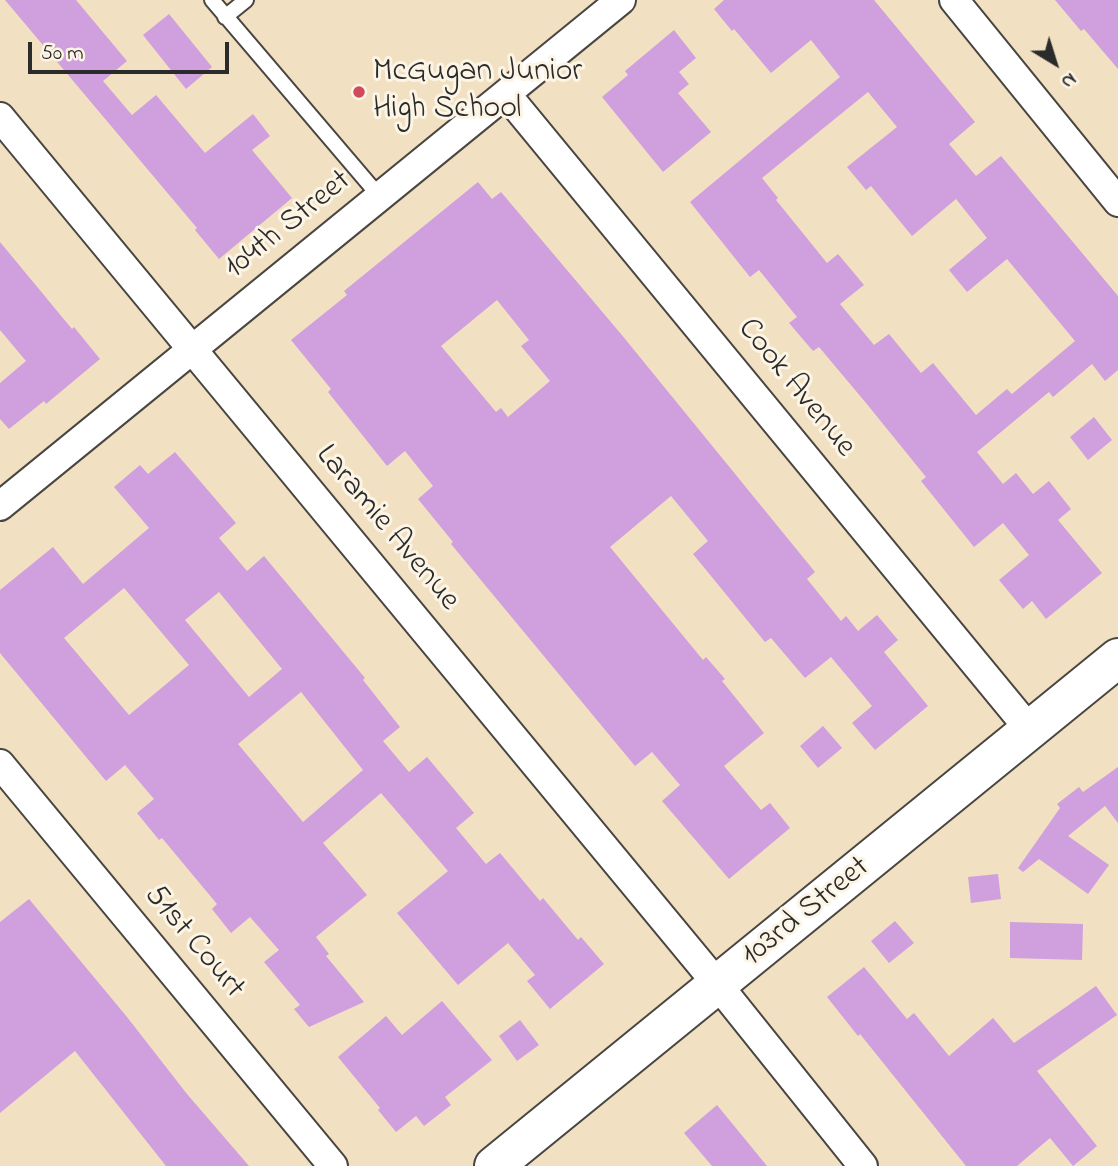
<!DOCTYPE html>
<html>
<head>
<meta charset="utf-8">
<style>
  body { margin:0 }
  #map { position:relative; width:1118px; height:1166px; overflow:hidden; background:#f1e1c2; font-family:"Indie Flower",sans-serif }
  canvas { display:block }
  .north { position:absolute; left:1020px; top:28px; width:70px; height:70px; -webkit-text-stroke:5px #fcf5e5; paint-order:stroke; rotate:142deg; font-size:19px; font-weight:700; line-height:28px; text-align:center; color:#2b2b2b }
  .north::after { content:''; display:block; margin:auto; width:24px; height:32px; background:#2b2b2b; clip-path:polygon(50% 0,100% 100%,50% 72%,0 100%) }
  .scale { position:absolute; left:28px; top:42px; width:201px; height:32px; box-sizing:border-box; border:4px solid #2b2b2b; border-top:0; padding-left:9px; font-size:21px; line-height:24px; white-space:nowrap; color:#2b2b2b; -webkit-text-stroke:5px #fcf5e5; paint-order:stroke }
</style>
</head>
<body>
<div id="map">
<canvas width="1118" height="1166"></canvas>
<div class="north">N</div>
<div class="scale">50 m</div>
</div>
<script>
const context = document.querySelector('canvas').getContext('2d');
context.lineJoin = 'round';
function fillPath(path, color) {
  context.fillStyle = color;
  context.fill(path, 'evenodd');
}
function shape(rows) {
  const path = new Path2D();
  for (const r of rows) {
    path.moveTo(r[0], r[1]);
    for (let i = 2; i < r.length; i += 2) path.lineTo(r[i], r[i + 1]);
  }
  return path;
}
function trace(path, color, width, dash) {
  context.strokeStyle = color;
  context.lineWidth = width;
  context.lineCap = dash ? 'butt' : 'round';
  context.setLineDash(dash || []);
  context.stroke(path);
}
function drawText(font, color, halo, rows, align = 'center') {
  context.font = font + ' "Indie Flower",sans-serif';
  context.lineWidth = 6;
  context.setLineDash([]);
  context.textBaseline = 'middle';
  context.strokeStyle = halo;
  context.fillStyle = color;
  for (const [text, x, y, turn = 0] of rows) {
    context.save();
    context.translate(x, y);
    context.rotate((+turn || 0) * Math.PI / 180);
    context.textAlign = isNaN(turn) ? turn : align;
    if (halo) context.strokeText(text, 0, 0);
    context.fillText(text, 0, 0);
    context.restore();
  }
}
const building = shape([
  [5,0,76,0,127,61,103,81,132,115,156,95,205,153,253,114,270,136,252,150,292,198,219,259,195,230,197,228],
  [724,0,874,0,975,122,949,144,976,176,1001,156,1118,296,1118,370,1105,381,1092,364,1053,397,1049,392,977,452,1003,484,1016,473,1033,494,1049,481,1071,509,1058,520,1102,573,1046,619,1032,601,1023,609,999,580,1029,555,1003,523,974,547,921,481,926,477,866,403,819,347,813,351,789,323,797,317,759,270,750,277,690,202,840,77,811,40,771,73,734,29,732,31,714,9],
  [868,92,897,127,847,167,866,190,871,186,912,236,956,199,987,238,949,270,967,292,1007,259,1075,341,1012,394,1007,389,976,415,933,363,921,373,889,334,874,345,840,304,864,285,838,254,827,263,776,200,778,198,762,178],
  [1055,0,1118,0,1118,69,1084,29,1081,31],
  [169,14,212,67,186,89,143,35],
  [674,30,696,58,679,72,689,84,678,93,711,132,663,172,602,97,628,75,625,71],
  [478,182,492,199,501,192,621,334,815,572,807,579,841,621,846,616,858,631,877,615,898,640,884,652,928,706,875,750,852,723,872,706,831,657,805,678,771,638,765,642,693,554,708,541,671,496,610,547,703,660,706,657,725,679,722,681,764,733,724,766,761,810,770,803,790,828,729,879,662,801,680,785,652,752,635,766,451,544,453,542,418,499,433,486,405,451,387,466,328,392,331,389,291,340,347,295,344,291],
  [497,300,529,340,521,346,550,381,508,417,501,408,496,412,441,346],
  [0,242,72,329,74,327,100,359,46,404,44,401,9,429,0,419,0,383,26,361,0,330],
  [1094,417,1112,440,1088,460,1070,437],
  [175,452,236,523,219,538,247,571,264,556,365,678,363,680,400,727,383,741,409,772,427,757,474,813,456,828,486,864,500,853,540,901,543,898,578,940,581,937,604,964,550,1009,527,981,535,975,508,943,458,985,397,913,448,871,381,793,323,843,367,895,316,937,329,954,326,956,364,1002,309,1027,294,1009,300,1005,264,962,279,950,250,917,231,933,212,909,217,904,162,838,159,840,137,813,154,799,125,765,106,781,0,653,0,590,53,547,83,584,149,528,114,487,140,465,148,474],
  [124,588,189,665,129,715,64,638],
  [219,592,282,669,249,697,185,620],
  [301,692,363,770,303,822,238,744],
  [823,726,842,748,818,768,800,746],
  [1118,767,1118,823,1105,806,1068,836,1109,865,1088,894,1039,859,1023,872,1018,868,1060,808,1057,804,1079,787,1083,792],
  [998,874,1001,899,971,903,968,877],
  [29,899,127,1017,187,1094,249,1166,166,1166,75,1051,0,1113,0,922],
  [895,921,914,943,889,963,871,941],
  [1010,922,1083,924,1082,960,1010,958],
  [864,967,907,1019,914,1013,949,1056,993,1018,1014,1043,1096,986,1117,1015,1037,1071,1097,1146,1073,1166,1050,1138,1017,1166,966,1166,860,1034,858,1036,827,997],
  [442,1001,492,1060,445,1097,451,1105,424,1126,416,1116,396,1132,378,1110,380,1108,338,1057,386,1016,402,1035],
  [520,1020,539,1045,517,1061,499,1036],
  [717,1105,767,1166,712,1166,684,1133]
]);
const lane = shape([
  [212,0,380,197],
  [225,17,246,0]
]);
const street = shape([
  [954,0,1118,202],
  [506,94,1030,730],
  [0,117,718,985,863,1166],
  [0,506,621,0],
  [0,764,333,1166]
]);
const secondary = shape([
  [494,1166,1118,658]
]);
const markers = [
  [359,92,7,"#d1495b"]
];
const poiNames = [
  ["McGugan Junior",373,74],
  ["High School",373,111]
];
const streetNames = [
  ["104th Street",289,226,-39],
  ["Cook Avenue",795,389,51],
  ["Laramie Avenue",386,529,50],
  ["103rd Street",807,913,-39],
  ["51st Court",193,943,50]
];
fillPath(building, '#cf9fde');
trace(lane, '#494642', 18);
trace(street, '#494642', 32);
trace(secondary, '#494642', 42);
trace(lane, '#fff', 14);
trace(street, '#fff', 28);
trace(secondary, '#fff', 38);
for (const [x, y, r, color] of markers) {
  const dot = new Path2D();
  dot.arc(x, y, r, 0, 2 * Math.PI);
  context.fillStyle = color;
  context.fill(dot);
  trace(dot, '#fcf5e5', 2.5);
}
drawText('32px', '#2b2b2b', '#fcf5e5', poiNames, 'left');
drawText('32px', '#2b2b2b', '#fcf5e5', streetNames);
</script>
</body>
</html>
